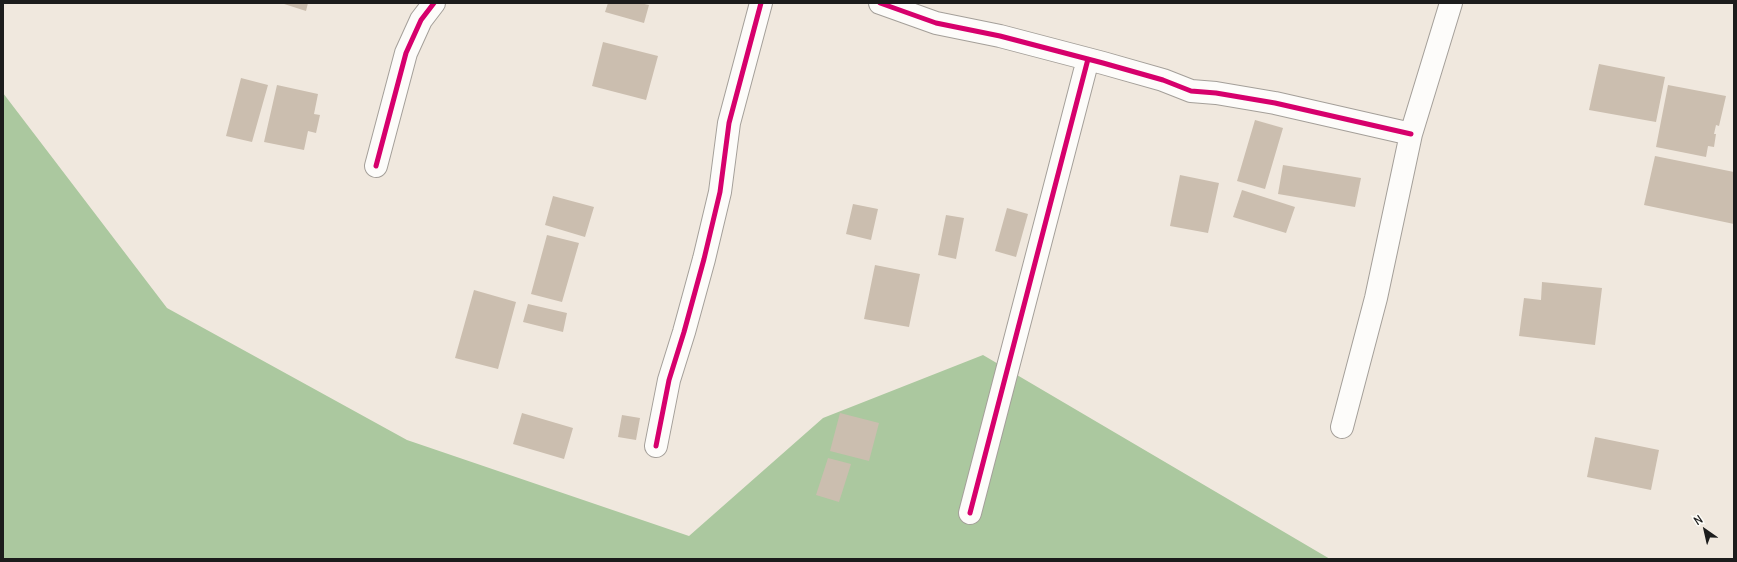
<!DOCTYPE html>
<html>
<head>
<meta charset="utf-8">
<style>
  body { margin:0 }
  #map { position:relative; width:1737px; height:562px; overflow:hidden; background:#f0e8de; font-family:Delius,sans-serif }
  canvas { display:block }
  .frame { position:absolute; inset:0; border:4px solid #1c1c1c; pointer-events:none }
  .north { position:absolute; left:1685px; top:510px; width:40px; height:40px; -webkit-text-stroke:3px #fdfcf7; paint-order:stroke; rotate:326deg; font-size:11px; font-weight:700; line-height:16px; text-align:center; color:#1c1c1c }
  .north::after { content:''; display:block; margin:auto; width:14px; height:18px; background:#1c1c1c; clip-path:polygon(50% 0,100% 100%,50% 72%,0 100%) }
</style>
</head>
<body>
<div id="map">
<canvas width="1737" height="562"></canvas>
<div class="frame"></div>
<div class="north">N</div>
</div>
<script>
const context = document.querySelector('canvas').getContext('2d');
context.lineJoin = 'round';
function fillPath(path, color) {
  context.fillStyle = color;
  context.fill(path, 'evenodd');
}
function shape(rows) {
  const path = new Path2D();
  for (const r of rows) {
    path.moveTo(r[0], r[1]);
    for (let i = 2; i < r.length; i += 2) path.lineTo(r[i], r[i + 1]);
  }
  return path;
}
function trace(path, color, width, dash) {
  context.strokeStyle = color;
  context.lineWidth = width;
  context.lineCap = dash ? 'butt' : 'round';
  context.setLineDash(dash || []);
  context.stroke(path);
}
const forest = shape([
  [3,93,167,308,407,440,689,536,823,418,983,355,1330,559,3,559]
]);
const building = shape([
  [281,3,308,3,306,11],
  [608,3,640,3,649,5,644,23,605,12],
  [603,42,658,56,646,100,592,86],
  [1599,64,1665,77,1656,122,1589,110],
  [241,78,268,85,252,142,226,136],
  [277,85,318,94,314,114,320,115,316,133,308,131,304,150,264,142],
  [1668,85,1726,96,1719,126,1716,125,1714,134,1716,134,1714,147,1708,146,1706,157,1656,147],
  [1255,120,1283,128,1265,189,1237,181],
  [1655,156,1734,172,1734,224,1644,205],
  [1283,165,1361,178,1355,207,1278,194],
  [1180,175,1219,183,1208,233,1170,226],
  [1242,190,1295,207,1286,233,1233,217],
  [553,196,594,207,585,237,545,225],
  [853,204,878,209,871,240,846,234],
  [1007,208,1028,214,1016,257,995,251],
  [946,215,964,218,956,259,938,255],
  [547,235,579,243,562,302,531,294],
  [875,265,920,274,909,327,864,319],
  [1542,282,1602,288,1595,345,1519,336,1524,298,1541,300],
  [474,290,516,302,498,369,455,358],
  [528,304,567,313,563,332,523,322],
  [522,413,573,428,564,459,513,444],
  [840,413,879,423,869,461,830,451],
  [622,415,640,418,636,440,618,437],
  [1595,437,1659,450,1651,490,1587,477],
  [828,458,851,464,839,502,816,495]
]);
const street = shape([
  [880,3,936,23,1000,36,1103,63,1163,80,1191,91,1216,93,1275,103,1411,134],
  [376,166,406,53,421,20,434,3],
  [1342,427,1376,298,1411,134,1451,3],
  [656,446,669,380,684,332,704,259,720,192,729,123,761,3],
  [970,513,1088,59]
]);
const cycleway = shape([
  [880,3,936,23,1000,36,1103,63,1163,80,1191,91,1216,93,1275,103,1411,134],
  [376,166,406,53,421,20,434,3],
  [656,446,669,380,684,332,704,259,720,192,729,123,761,3],
  [970,513,1088,59]
]);
fillPath(forest, '#abc89f');
fillPath(building, '#cbbeaf');
trace(street, '#a49f99', 24);
trace(street, '#fdfcfa', 22);
trace(cycleway, '#d6006c', 5);
</script>
</body>
</html>
